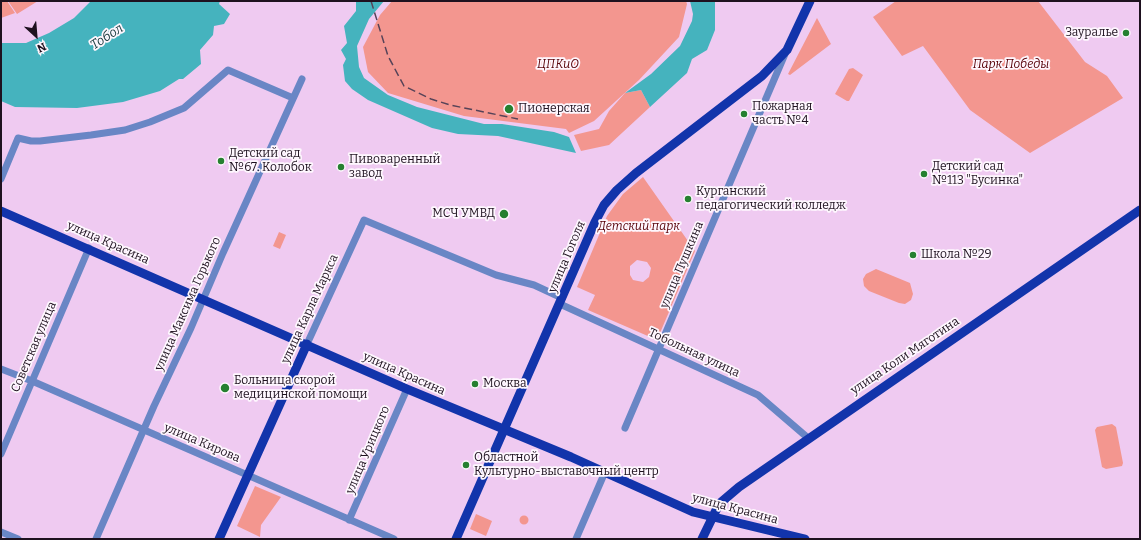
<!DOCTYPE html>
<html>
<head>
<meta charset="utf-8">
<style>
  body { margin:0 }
  #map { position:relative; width:1141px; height:540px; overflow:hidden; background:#efcaf1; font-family:Bitter,serif }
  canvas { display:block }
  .frame { position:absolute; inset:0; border:2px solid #1e111f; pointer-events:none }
  .north { position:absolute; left:16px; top:16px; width:40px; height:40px; -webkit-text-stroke:3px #fef7fe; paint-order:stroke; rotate:154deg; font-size:11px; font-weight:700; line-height:16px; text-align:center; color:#1e111f }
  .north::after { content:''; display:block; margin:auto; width:14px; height:18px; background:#1e111f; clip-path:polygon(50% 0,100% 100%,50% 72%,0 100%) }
</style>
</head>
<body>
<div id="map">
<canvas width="1141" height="540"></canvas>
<div class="frame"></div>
<div class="north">N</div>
</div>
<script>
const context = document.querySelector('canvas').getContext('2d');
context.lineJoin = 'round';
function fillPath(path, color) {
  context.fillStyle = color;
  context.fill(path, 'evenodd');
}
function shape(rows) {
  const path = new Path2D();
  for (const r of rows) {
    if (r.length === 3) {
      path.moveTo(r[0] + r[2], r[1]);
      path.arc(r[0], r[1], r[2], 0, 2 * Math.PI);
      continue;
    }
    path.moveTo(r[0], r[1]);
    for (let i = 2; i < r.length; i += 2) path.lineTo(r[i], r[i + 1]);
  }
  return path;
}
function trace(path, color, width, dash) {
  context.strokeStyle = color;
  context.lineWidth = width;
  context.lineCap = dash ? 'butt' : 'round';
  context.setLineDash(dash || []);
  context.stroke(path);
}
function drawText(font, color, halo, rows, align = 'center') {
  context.font = font + ' Bitter,serif';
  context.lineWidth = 3.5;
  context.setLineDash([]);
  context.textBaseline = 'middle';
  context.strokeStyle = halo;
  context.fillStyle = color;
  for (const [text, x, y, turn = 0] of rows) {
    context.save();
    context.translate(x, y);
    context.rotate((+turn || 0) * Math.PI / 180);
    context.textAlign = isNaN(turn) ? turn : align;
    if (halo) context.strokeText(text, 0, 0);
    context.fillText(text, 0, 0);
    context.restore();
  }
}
const green = shape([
  [1,1,7,1,15,13,1,18],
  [8,1,38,1,17,14],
  [392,1,686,1,687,4,679,37,639,80,594,121,569,133,566,129,464,116,388,93,368,72,363,47,380,15],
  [896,1,1038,1,1085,62,1107,76,1123,98,1030,153,970,110,923,46,902,56,873,17],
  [817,18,831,44,790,75,788,74],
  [853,68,863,75,849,101,847,101,835,94,849,69],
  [641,90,650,107,609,145,581,151,574,135,599,129,609,111,625,93],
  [643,177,695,251,657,340,588,310,595,295,577,287,607,216,623,194],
  [637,260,647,262,651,268,649,277,643,282,633,280,630,275,630,266],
  [279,232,286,235,280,249,273,246],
  [876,269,910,283,913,294,911,300,905,304,899,303,869,291,864,286,863,279,866,274],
  [1112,424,1116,427,1123,463,1122,466,1106,469,1102,467,1095,430,1097,427],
  [255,486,281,497,261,525,260,537,237,526],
  [476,514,492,521,486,536,470,529],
  [524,520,4.5]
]);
const water = shape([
  [91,1,220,1,219,4,230,14,224,24,214,26,213,35,200,50,201,64,183,79,179,79,160,91,123,102,77,108,15,107,1,101,1,43,26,43,49,33,74,18],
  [356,1,384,1,369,19,357,46,359,67,364,78,388,95,417,107,484,124,502,124,554,132,569,137,576,153,498,136,458,134,432,128,368,100,352,89,345,81,343,65,346,59,341,50,347,43,344,26,356,11],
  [690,1,715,1,715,30,707,50,692,59,687,73,650,107,641,90,625,93,651,74,680,46,692,21,693,14]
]);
const minor = shape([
  [1,179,18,138,31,141,40,141,91,135,125,130,150,122,184,108,228,70,293,98],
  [560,304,758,395,808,438],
  [307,344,364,220,496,275,534,285,562,298],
  [1,369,32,381,394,539],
  [625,428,785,54],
  [1,454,89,248],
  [349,520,407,389],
  [1,532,18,539],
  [96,539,154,406,191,328,223,253,302,79],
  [576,539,605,472]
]);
const major = shape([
  [1,211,407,389,571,457,693,512,805,539],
  [219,539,307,344],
  [456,539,595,222,604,205,617,190,636,173,762,76,787,50,810,1],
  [702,539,719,504,739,487,1140,210]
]);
const rail = shape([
  [371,1,388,56,404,86,431,99,450,105,518,119]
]);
const markers = [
  [1126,33,4,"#268030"],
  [509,109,5,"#268030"],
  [744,114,4,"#268030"],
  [221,161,4,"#268030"],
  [341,167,4,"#268030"],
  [924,174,4,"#268030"],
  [688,199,4,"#268030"],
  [504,214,5,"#268030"],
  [913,255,4,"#268030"],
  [475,384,4,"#268030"],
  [225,388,5,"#268030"],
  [466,465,4,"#268030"]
];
const poiNames = [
  ["Зауралье",1118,33,"right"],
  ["Пожарная",752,107],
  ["часть №4",752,121],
  ["Пионерская",518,109],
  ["Детский сад",229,154],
  ["№67. Колобок",229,168],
  ["Пивоваренный",349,160],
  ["завод",349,174],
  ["Детский сад",932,167],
  ["№113 \"Бусинка\"",932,181],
  ["Курганский",696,192],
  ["педагогический колледж",696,206],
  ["МСЧ УМВД",495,214,"right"],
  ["Школа №29",921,255],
  ["Больница скорой",234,381],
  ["медицинской помощи",234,395],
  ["Москва",483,384],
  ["Областной",474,458],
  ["Культурно-выставочный центр",474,472]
];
const parkNames = [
  ["ЦПКиО",558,65],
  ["Парк Победы",1011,65],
  ["Детский парк",639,227]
];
const streetNames = [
  ["улица Красина",108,243,24],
  ["улица Гоголя",567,257,-67],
  ["улица Пушкина",682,265,-67],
  ["улица Максима Горького",188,304,-66],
  ["улица Карла Маркса",310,309,-65],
  ["Советская улица",34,347,-67],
  ["Тобольная улица",694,353,25],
  ["улица Коли Мяготина",905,356,-34],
  ["улица Красина",404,374,24],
  ["улица Кирова",202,443,23],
  ["улица Урицкого",368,450,-67],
  ["улица Красина",735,509,15]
];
const waterNames = [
  ["Тобол",107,37,-33]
];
fillPath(green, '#f3968f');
fillPath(water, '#45b3be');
trace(minor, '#6986c5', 7);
trace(major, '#1234ab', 9);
trace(rail, '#564358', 1.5, [8, 4]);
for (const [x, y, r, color] of markers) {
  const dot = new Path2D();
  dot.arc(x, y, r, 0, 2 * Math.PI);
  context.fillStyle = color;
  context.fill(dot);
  trace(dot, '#fef7fe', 1.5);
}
drawText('12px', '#1e111f', '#fef7fe', poiNames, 'left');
drawText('italic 12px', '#570007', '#fef7fe', parkNames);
drawText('12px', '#1e111f', '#fef7fe', streetNames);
drawText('italic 13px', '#193a3e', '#fef7fe', waterNames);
</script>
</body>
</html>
